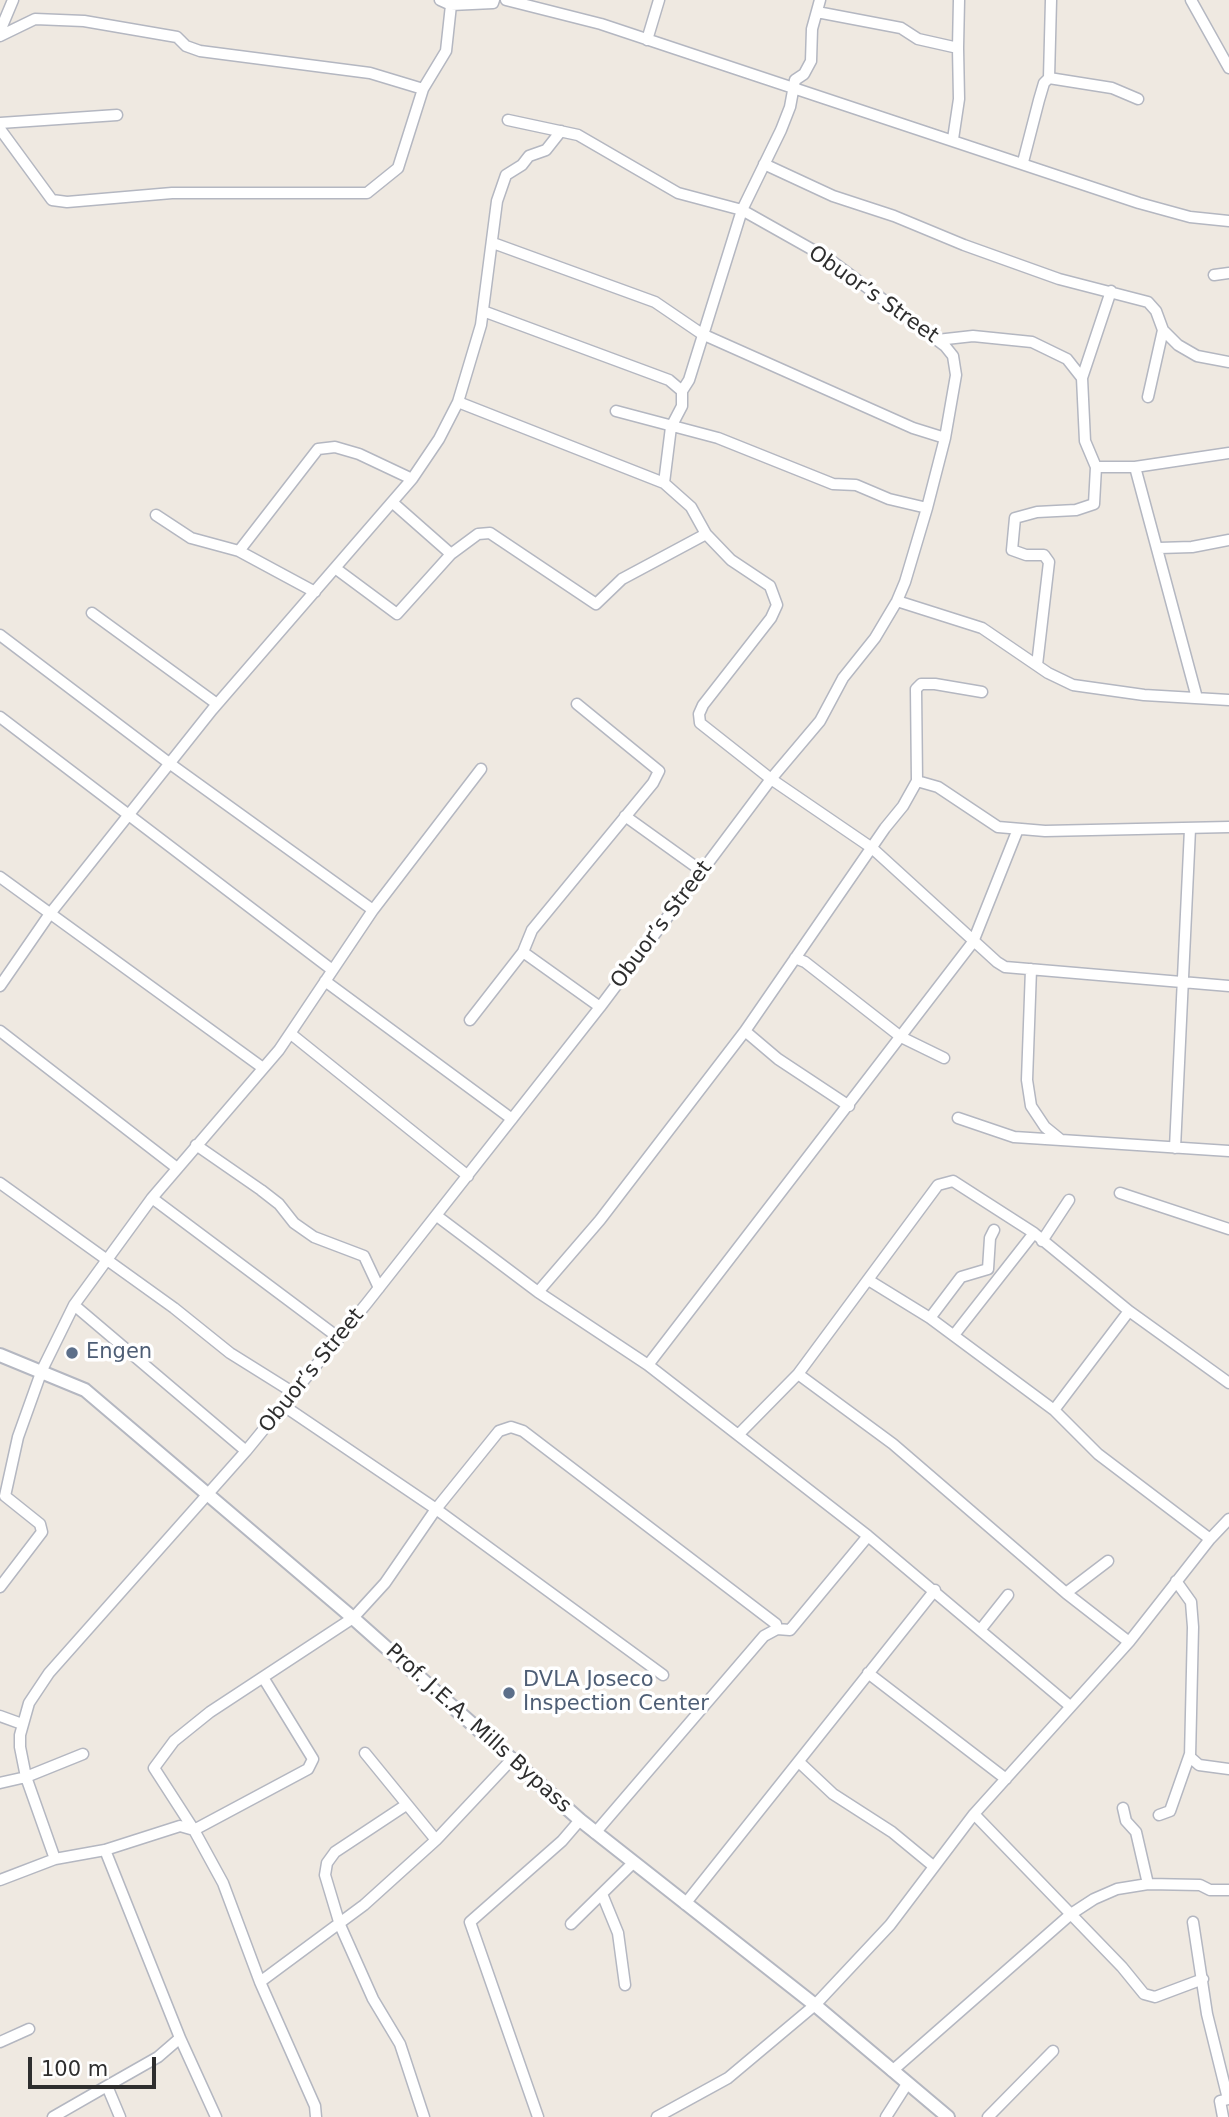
<!DOCTYPE html>
<html>
<head>
<meta charset="utf-8">
<style>
  body { margin:0 }
  #map { position:relative; width:1229px; height:2117px; overflow:hidden; background:#efe9e1; font-family:"DejaVu Sans",sans-serif }
  canvas { display:block }
  .scale { position:absolute; left:28px; top:2057px; width:128px; height:32px; box-sizing:border-box; border:4px solid #2e2e2e; border-top:0; padding-left:9px; font-size:21px; line-height:24px; white-space:nowrap; color:#2e2e2e; -webkit-text-stroke:5px #fff; paint-order:stroke }
</style>
</head>
<body>
<div id="map">
<canvas width="1229" height="2117"></canvas>
<div class="scale">100 m</div>
</div>
<script>
const context = document.querySelector('canvas').getContext('2d');
context.lineJoin = 'round';
function shape(rows) {
  const path = new Path2D();
  for (const r of rows) {
    path.moveTo(r[0], r[1]);
    for (let i = 2; i < r.length; i += 2) path.lineTo(r[i], r[i + 1]);
  }
  return path;
}
function trace(path, color, width, dash) {
  context.strokeStyle = color;
  context.lineWidth = width;
  context.lineCap = dash ? 'butt' : 'round';
  context.setLineDash(dash || []);
  context.stroke(path);
}
function drawText(font, color, halo, rows, align = 'center') {
  context.font = font + ' "DejaVu Sans",sans-serif';
  context.lineWidth = 7;
  context.setLineDash([]);
  context.textBaseline = 'middle';
  context.strokeStyle = halo;
  context.fillStyle = color;
  for (const [text, x, y, turn = 0] of rows) {
    context.save();
    context.translate(x, y);
    context.rotate((+turn || 0) * Math.PI / 180);
    context.textAlign = isNaN(turn) ? turn : align;
    if (halo) context.strokeText(text, 0, 0);
    context.fillText(text, 0, 0);
    context.restore();
  }
}
const minor = shape([
  [440,0,451,5,493,3,494,0],
  [506,0,601,24,1139,203,1190,217,1229,221],
  [1191,0,1229,68],
  [817,12,901,28,918,39,958,48,959,99,953,139],
  [0,31,13,0],
  [0,36,35,19,84,21,177,37,186,46,200,51,370,73,423,89],
  [647,40,659,0],
  [958,48,959,0],
  [1049,78,1051,0],
  [0,123,117,115],
  [0,129,52,200,67,202,172,193,367,193,398,168,423,89,446,51,451,5],
  [1023,162,1039,100,1044,83,1049,78,1112,88,1138,99],
  [764,164,833,196,894,216,964,245,1059,279,1148,302,1156,311,1163,330,1178,345,1197,356,1229,362],
  [493,243,655,302,702,334,913,428,945,438],
  [1214,275,1229,273],
  [483,311,669,380,682,391,682,406,671,427,664,483],
  [937,340,973,336,1032,342,1067,359,1082,378,1085,441,1096,467,1135,467,1229,453],
  [1082,378,1111,291],
  [682,391,689,380,742,210,781,130,790,107,795,80,804,74,811,61,812,29,820,0],
  [1148,397,1163,330],
  [458,402,664,483,691,507,706,534,731,560,770,586,777,605,771,618,703,705,699,714,700,723,771,779,872,848,997,962,1005,967,1229,986],
  [616,411,718,438,833,484,856,485,889,499,927,508],
  [1135,467,1197,698],
  [392,502,451,554],
  [156,515,191,538,239,551,315,592],
  [1159,548,1192,547,1229,540],
  [239,551,318,449,335,447,359,454,412,479],
  [335,568,397,614,451,554,478,534,490,533,596,604,622,579,706,534],
  [897,601,982,628,1048,673,1073,685,1144,695,1229,700],
  [92,613,217,704],
  [0,635,169,763,373,910],
  [1037,665,1049,562,1044,555,1026,555,1012,550,1015,518,1037,512,1076,510,1094,504,1096,467],
  [0,717,331,969],
  [917,781,916,689,921,684,935,684,982,692],
  [625,816,703,872],
  [0,877,263,1068],
  [523,952,600,1007],
  [795,958,805,962,901,1037,944,1058],
  [1031,969,1027,1080,1031,1106,1045,1127,1061,1140,1229,1151],
  [325,981,512,1119],
  [0,986,49,915,212,710,412,479,439,439,458,402,481,325,497,201,506,175,522,165,529,156,546,150,561,131],
  [470,1020,523,952,532,930,653,783,659,771,577,704],
  [0,1031,177,1168],
  [745,1031,778,1059,849,1106],
  [291,1034,468,1176],
  [958,1118,1014,1137,1061,1140],
  [196,1145,261,1190,279,1204,294,1223,314,1237,364,1256,379,1288],
  [1175,1148,1190,829],
  [0,1183,174,1308,230,1353,294,1393],
  [1120,1193,1229,1229],
  [152,1198,339,1338],
  [437,1216,538,1292,648,1365,868,1536,1070,1706],
  [1042,1241,1069,1200],
  [870,1281,930,1318,1054,1410,1098,1454,1210,1539],
  [538,1292,600,1220,745,1031,885,828,903,806,917,781,938,787,998,827,1045,831,1229,827],
  [74,1305,246,1451],
  [930,1318,961,1277,988,1269,990,1238,994,1230],
  [954,1335,1034,1233],
  [648,1365,973,942,1018,829],
  [798,1374,893,1444,1066,1593,1129,1642],
  [284,1406,436,1509,385,1583,353,1618,210,1712,174,1741,154,1768,194,1830,223,1883,260,1982,315,2106,316,2117],
  [1054,1410,1129,1311],
  [738,1435,798,1374,938,1185,953,1181,1034,1233,1129,1311,1229,1383],
  [1176,1581,1191,1602,1193,1627,1190,1757,1199,1765,1229,1769],
  [0,1587,42,1532,40,1524,5,1496,18,1437,42,1370,74,1305,152,1198,279,1050,373,910,481,769],
  [1066,1593,1108,1561],
  [777,1629,790,1630,868,1536],
  [981,1629,1008,1595],
  [868,1673,1006,1779],
  [0,1716,22,1724],
  [365,1753,436,1840],
  [799,1762,833,1794,892,1832,932,1865],
  [0,1783,26,1777,83,1754],
  [406,1805,335,1852,327,1863,325,1875,340,1925,373,1999,400,2044,424,2117],
  [1123,1808,1126,1821,1136,1832,1148,1884],
  [974,1814,1122,1967,1144,1994,1155,1997,1203,1979],
  [1159,1815,1170,1811,1190,1754],
  [595,1833,764,1636,777,1629,776,1624,523,1431,511,1427,499,1431,436,1509,663,1675],
  [105,1850,180,2038,158,2057,107,2086,120,2117],
  [55,1859,26,1777,20,1747,20,1735,29,1703,49,1673,246,1451,367,1303,600,1007,771,779,820,721,843,678,875,638,897,601,905,582,927,508,945,438,956,375,953,356,945,346,829,259,742,210,678,193,578,135,508,120],
  [0,1880,55,1859,105,1850,180,1826,194,1830,308,1769,313,1759,264,1679],
  [602,1894,618,1933,625,1985],
  [685,1904,935,1590],
  [1193,1922,1207,2014,1228,2099,1220,2101,1223,2117],
  [571,1924,633,1863],
  [260,1982,364,1905,436,1840,513,1758],
  [180,2038,216,2117],
  [0,2042,29,2029],
  [892,2071,1071,1914,1094,1899,1117,1889,1148,1884,1200,1885,1210,1890,1229,1890],
  [53,2117,107,2086],
  [538,2117,470,1922,562,1841,580,1820],
  [657,2117,728,2078,815,2005,890,1925,974,1814,1129,1642,1210,1539,1229,1519],
  [886,2117,907,2084],
  [988,2117,1053,2051]
]);
const tertiary = shape([
  [0,1355,85,1390,353,1618,580,1820,815,2005,948,2117]
]);
const markers = [
  [72,1353,7,"#5c6f8a"],
  [509,1693,7,"#5c6f8a"]
];
const streetNames = [
  ["Obuor’s Street",873,295,35],
  ["Obuor’s Street",662,925,-53],
  ["Obuor’s Street",312,1371,-51],
  ["Prof. J.E.A. Mills Bypass",478,1729,42]
];
const serviceNames = [
  ["Engen",86,1353],
  ["DVLA Joseco",523,1681],
  ["Inspection Center",523,1705]
];
trace(minor, '#b4b7c1', 13);
trace(tertiary, '#b4b7c1', 16);
trace(minor, '#fff', 10);
trace(tertiary, '#fff', 12);
for (const [x, y, r, color] of markers) {
  const dot = new Path2D();
  dot.arc(x, y, r, 0, 2 * Math.PI);
  context.fillStyle = color;
  context.fill(dot);
  trace(dot, '#fff', 2.5);
}
drawText('21px', '#2e2e2e', '#fff', streetNames);
drawText('21px', '#4e5e75', '#fff', serviceNames, 'left');
</script>
</body>
</html>
